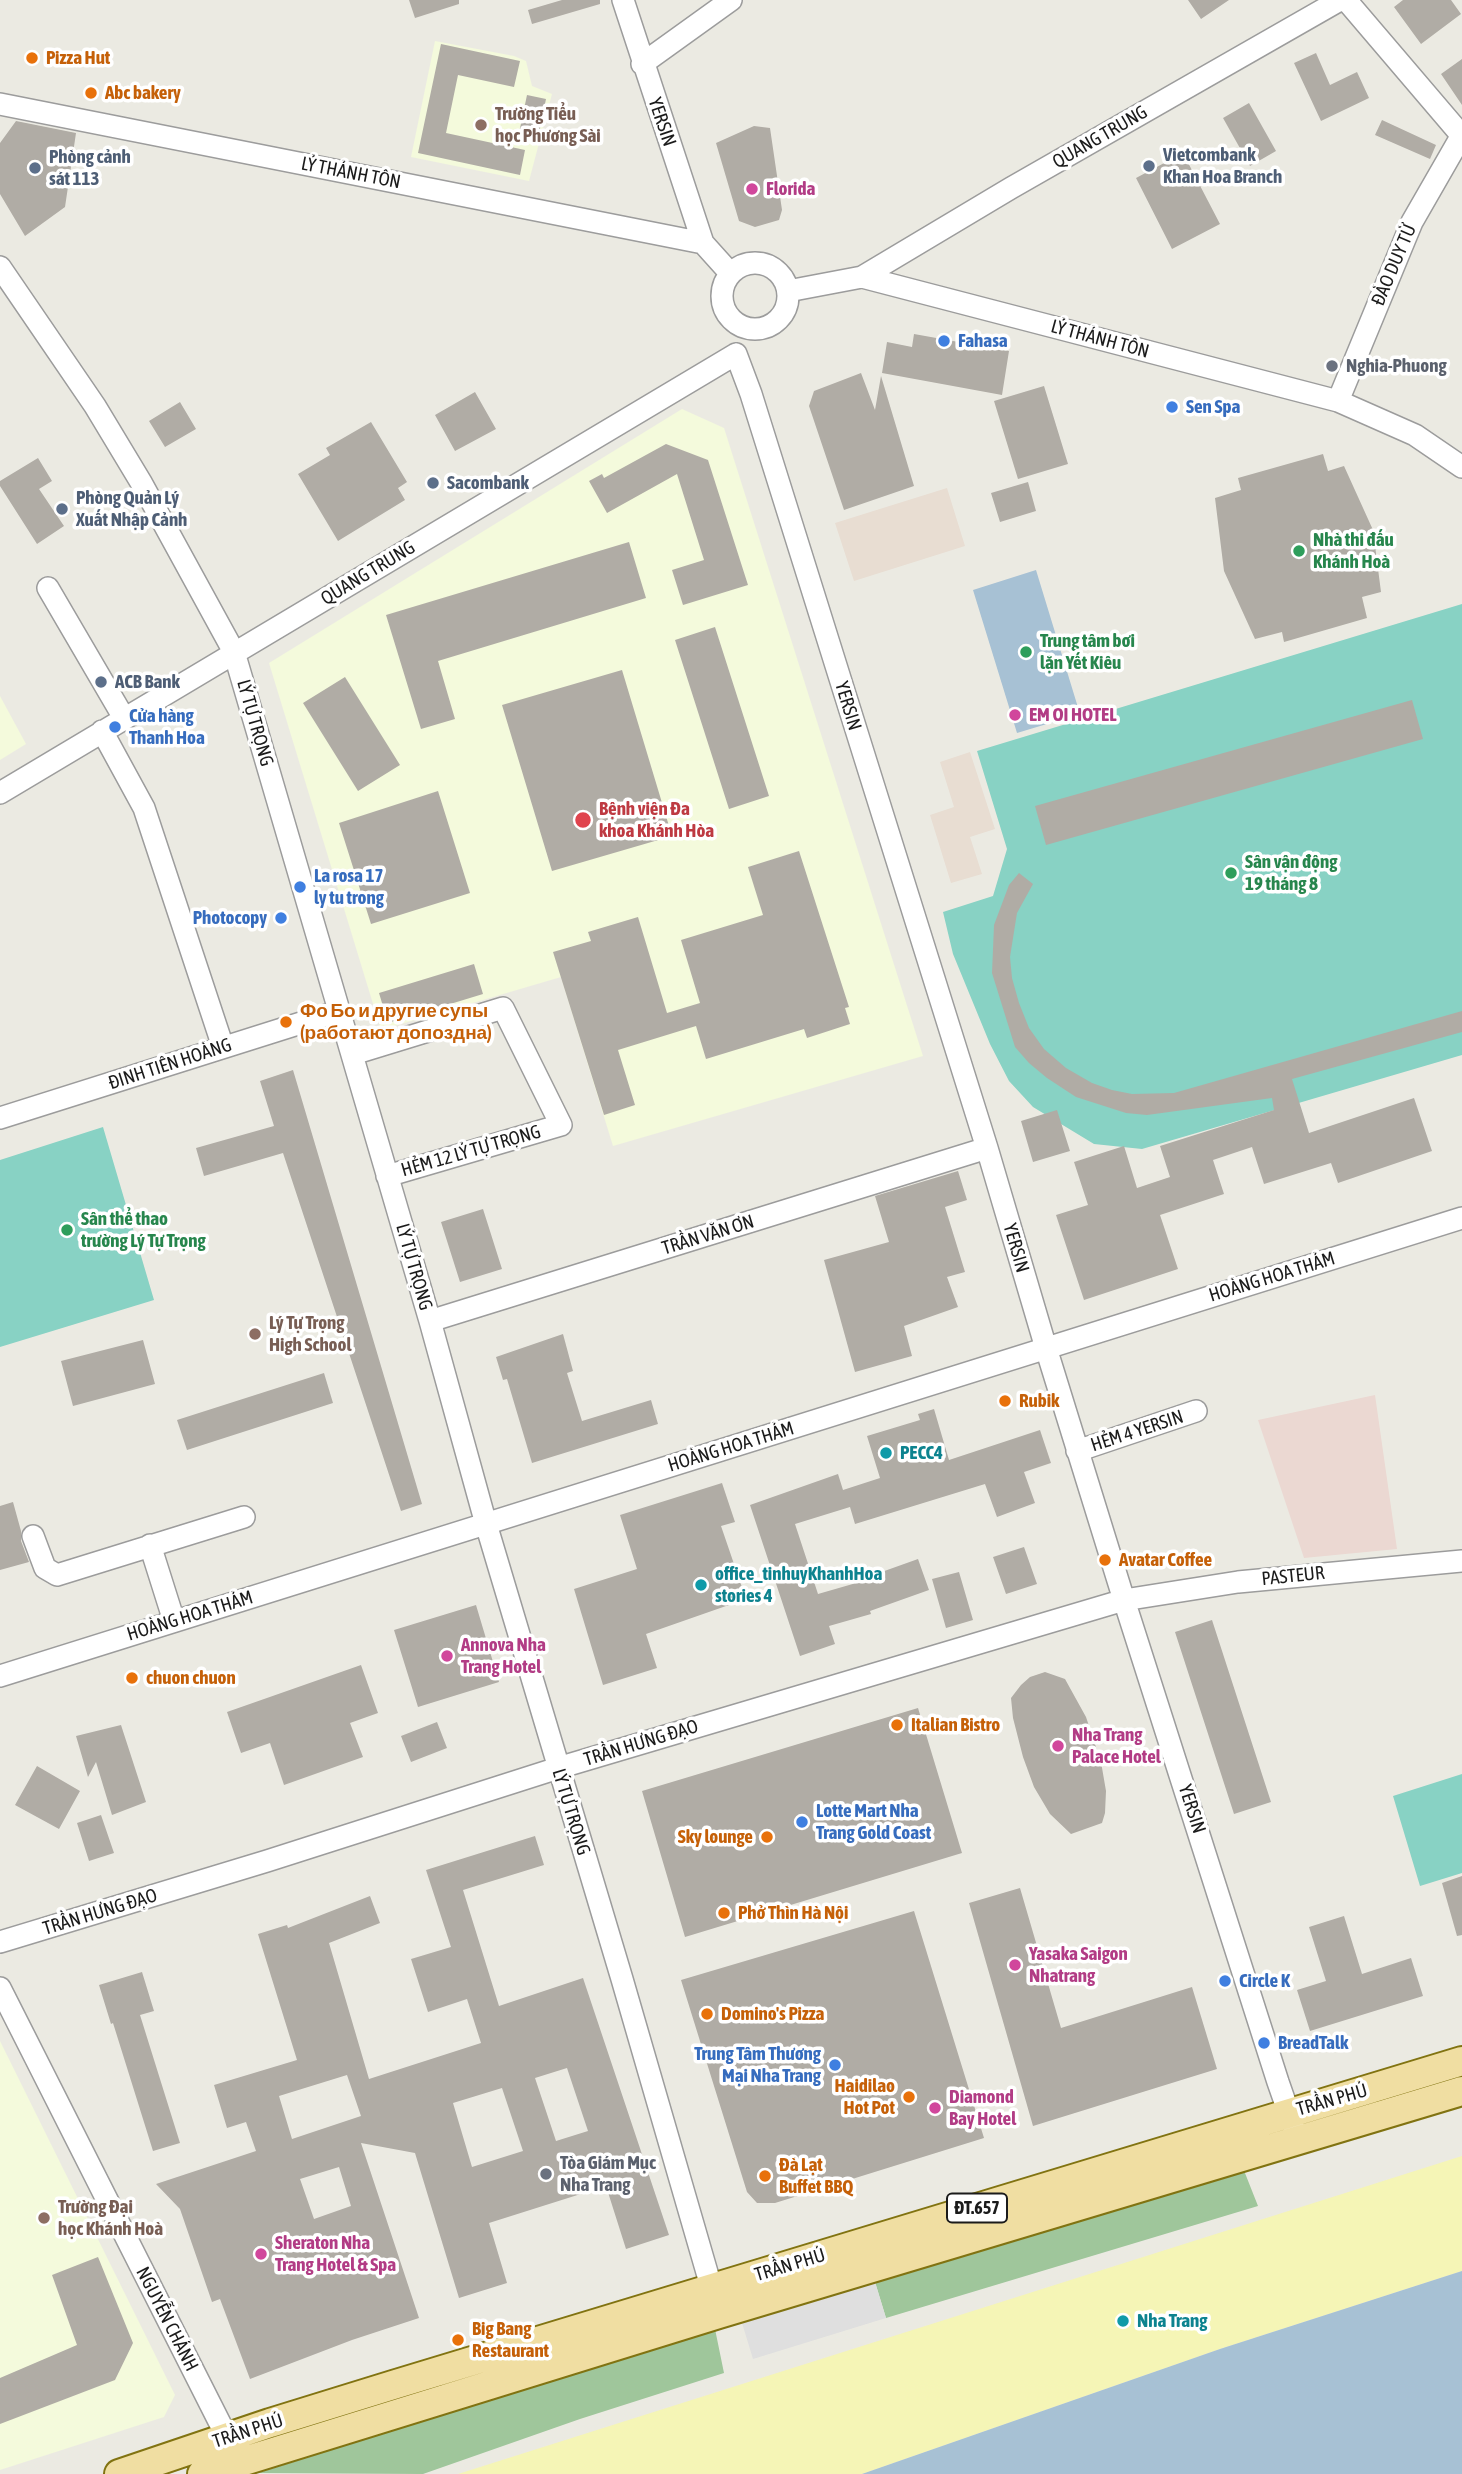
<!DOCTYPE html>
<html>
<head>
<meta charset="utf-8">
<style>
  body { margin:0 }
  canvas { display:block; background:#ebeae2 }
</style>
</head>
<body>
<canvas width="1462" height="2474"></canvas>
<script>
const context = document.querySelector('canvas').getContext('2d');
context.lineJoin = 'round';
function fillPath(path, color) {
  context.fillStyle = color;
  context.fill(path, 'evenodd');
}
function shape(rows) {
  const path = new Path2D();
  for (const r of rows) {
    if (r.length === 3) {
      path.moveTo(r[0] + r[2], r[1]);
      path.arc(r[0], r[1], r[2], 0, 2 * Math.PI);
      continue;
    }
    path.moveTo(r[0], r[1]);
    for (let i = 2; i < r.length; i += 2) path.lineTo(r[i], r[i + 1]);
  }
  return path;
}
function trace(path, color, width, dash) {
  context.strokeStyle = color;
  context.lineWidth = width;
  context.lineCap = dash ? 'butt' : 'round';
  context.setLineDash(dash || []);
  context.stroke(path);
}
function drawText(font, color, halo, rows, align = 'center') {
  context.font = font + ' "Asap Condensed",sans-serif';
  context.lineWidth = 7;
  context.setLineDash([]);
  context.textBaseline = 'middle';
  context.strokeStyle = halo;
  context.fillStyle = color;
  for (const [text, x, y, turn = 0] of rows) {
    context.save();
    context.translate(x, y);
    context.rotate((+turn || 0) * Math.PI / 180);
    context.textAlign = isNaN(turn) ? turn : align;
    if (halo) context.strokeText(text, 0, 0);
    context.fillText(text, 0, 0);
    context.restore();
  }
}
const commercial = shape([
  [1375,1395,1397,1549,1304,1558,1258,1420]
]);
const education = shape([
  [435,41,514,56,526,61,532,86,552,94,529,181,411,157],
  [682,409,724,428,923,1056,613,1146,561,977,381,1030,269,663],
  [0,696,26,744,0,760],
  [0,2041,175,2395,164,2417,0,2470]
]);
const military = shape([
  [947,488,965,546,854,581,835,523],
  [970,752,995,829,970,837,982,874,951,883,930,815,954,807,940,762]
]);
const forest = shape([
  [1243,2168,1258,2206,886,2318,875,2282],
  [715,2329,724,2373,580,2419,423,2474,258,2473]
]);
const sand = shape([
  [1462,2156,1462,2271,1220,2349,862,2474,458,2474]
]);
const pitch = shape([
  [1462,604,1462,1055,1142,1149,1094,1144,1033,1107,1009,1081,990,1044,953,954,943,912,993,896,1007,849,977,751],
  [103,1127,154,1300,0,1347,0,1160],
  [1462,1774,1462,1873,1420,1886,1393,1796]
]);
const parking = shape([
  [875,2282,886,2318,753,2359,742,2323]
]);
const water = shape([
  [1036,570,1080,714,1017,733,973,590],
  [1462,2271,1462,2474,862,2474,1220,2349]
]);
const building = shape([
  [409,0,459,0,459,4,415,18],
  [562,0,600,0,600,4,532,24,528,10],
  [1188,0,1229,0,1201,19],
  [1403,0,1451,0,1461,14,1421,44,1394,7],
  [441,44,520,61,514,87,458,75,446,133,525,150,520,175,418,153],
  [1316,53,1330,85,1357,72,1369,98,1321,121,1294,63],
  [1462,59,1462,105,1441,74],
  [527,95,546,99,538,138,519,133],
  [1249,103,1276,151,1250,166,1223,118],
  [1382,120,1436,145,1430,159,1375,135],
  [16,121,76,133,65,207,25,236,0,194,0,143],
  [754,126,770,128,782,210,779,220,755,227,739,221,716,143],
  [1183,153,1220,224,1172,249,1136,178],
  [914,334,1009,351,1002,395,882,373,887,342,912,347],
  [861,373,875,410,881,376,914,486,844,510,809,406,814,391],
  [1044,386,1068,464,1018,479,994,401],
  [475,392,496,429,455,451,435,415],
  [180,402,196,429,165,447,149,421],
  [371,422,407,482,398,488,405,500,338,541,298,474,330,455,326,448],
  [666,444,708,460,748,585,683,605,672,570,704,560,677,474,607,513,589,481,602,474,604,478],
  [1323,454,1328,471,1344,466,1373,530,1381,592,1362,597,1367,618,1284,642,1282,632,1255,639,1224,571,1215,498,1241,490,1238,478],
  [38,458,52,481,39,489,64,526,37,544,0,486,0,481],
  [1028,482,1036,511,1000,522,991,493],
  [629,542,646,598,438,661,455,719,421,729,386,615],
  [715,627,769,796,729,809,675,640],
  [622,670,672,836,552,871,502,705],
  [345,677,400,765,358,791,303,703],
  [1412,700,1423,739,1046,845,1035,806],
  [438,791,470,893,371,924,339,823],
  [799,851,849,1007,845,1008,850,1024,807,1038,804,1029,706,1059,696,1026,618,1050,635,1105,604,1115,553,952,591,941,588,932,638,917,667,1013,700,1003,681,940,763,915,748,867],
  [1019,873,1033,884,1017,913,1010,957,1012,978,1019,1003,1029,1028,1044,1049,1066,1068,1092,1083,1112,1090,1132,1094,1174,1093,1462,1011,1462,1032,1292,1079,1309,1133,1414,1098,1432,1151,1338,1183,1331,1163,1264,1184,1252,1147,1213,1160,1224,1194,1160,1215,1178,1269,1084,1300,1056,1215,1088,1205,1074,1162,1124,1146,1137,1188,1170,1177,1160,1146,1274,1110,1272,1098,1147,1115,1126,1113,1076,1097,1047,1078,1029,1063,1015,1047,992,973,994,925,1009,885],
  [474,964,483,994,388,1023,379,993],
  [293,1070,422,1504,401,1511,283,1153,204,1176,196,1148,274,1126,260,1081],
  [1057,1110,1070,1151,1033,1162,1021,1121],
  [958,1171,967,1200,945,1207,965,1272,947,1277,958,1307,904,1326,912,1356,855,1372,824,1260,889,1242,875,1196],
  [483,1209,502,1269,460,1282,441,1222],
  [563,1334,573,1371,567,1373,582,1421,651,1400,658,1424,532,1463,507,1379,503,1380,496,1357],
  [143,1340,155,1384,73,1406,61,1361],
  [324,1373,333,1403,187,1450,177,1420],
  [934,1409,949,1460,1040,1430,1051,1463,1024,1472,1035,1503,997,1517,985,1484,855,1524,850,1507,795,1524,818,1594,877,1577,876,1574,918,1559,929,1590,870,1611,871,1614,829,1626,835,1644,800,1656,750,1505,838,1474,843,1490,880,1478,867,1436,920,1420,918,1414],
  [722,1483,735,1522,721,1526,746,1599,646,1634,657,1668,603,1685,574,1589,637,1569,620,1515],
  [13,1502,21,1531,21,1541,29,1562,0,1570,0,1506],
  [1024,1547,1037,1584,1006,1594,993,1557],
  [959,1572,973,1620,946,1628,932,1579],
  [476,1605,499,1682,418,1707,394,1630],
  [1212,1620,1271,1802,1234,1814,1175,1632],
  [361,1665,378,1713,350,1723,363,1757,284,1785,270,1743,241,1753,227,1712],
  [1045,1672,1065,1679,1086,1717,1101,1762,1106,1791,1105,1813,1102,1823,1071,1834,1050,1814,1034,1787,1023,1757,1013,1718,1011,1698,1021,1685,1030,1677],
  [918,1708,962,1853,685,1937,642,1791],
  [437,1722,447,1748,411,1762,401,1736],
  [121,1725,146,1802,112,1815,96,1762,88,1777,76,1736],
  [37,1766,80,1791,59,1829,15,1805],
  [101,1815,114,1853,89,1861,77,1823],
  [535,1836,544,1865,463,1890,499,2006,583,1978,669,2235,626,2249,606,2186,489,2223,507,2283,459,2298,415,2153,361,2143,419,2318,352,2340,250,2379,220,2299,212,2302,180,2209,156,2184,256,2151,246,2122,227,2128,214,2085,297,2060,258,1934,287,1925,288,1928,370,1896,380,1923,329,1943,369,2079,481,2043,467,1999,428,2012,411,1959,451,1947,426,1870],
  [567,2068,588,2131,556,2141,535,2078],
  [347,2075,361,2116,292,2139,279,2096],
  [502,2088,523,2151,472,2167,453,2103],
  [339,2167,351,2206,314,2219,300,2179],
  [1462,1876,1462,1935,1457,1936,1442,1883],
  [1020,1888,1061,2028,1192,1987,1217,2069,1033,2126,969,1903],
  [914,1911,984,2138,775,2203,757,2203,747,2192,681,1980],
  [1344,1916,1362,1974,1411,1958,1423,1996,1310,2031,1297,1990,1326,1981,1309,1927],
  [142,1972,154,2011,140,2015,180,2143,153,2151,113,2023,111,2024,99,1985],
  [98,2257,133,2343,115,2380,0,2424,0,2378,77,2345,52,2275]
]);
const minor = shape([
  [623,0,703,243,730,273],
  [1346,0,1462,136],
  [642,64,731,0],
  [0,104,703,243],
  [755,296,33],
  [0,267,95,406,142,484,234,652,430,1321,486,1524,622,1979,715,2300],
  [862,277,1338,401,1415,435,1462,467],
  [788,291,862,277,1011,188,1340,0],
  [736,354,751,394,987,1148,1046,1348,1124,1600,1278,2082,1293,2125],
  [1338,401,1412,222,1462,135],
  [48,588,124,718],
  [102,731,144,808,223,1047],
  [0,793,736,354],
  [353,1054,503,1008,561,1125,387,1176],
  [0,1118,339,1011],
  [430,1321,987,1148],
  [1077,1451,1196,1411],
  [33,1536,45,1568,57,1575,244,1517],
  [150,1545,174,1621],
  [0,1676,1462,1218],
  [0,1942,267,1861,558,1768,1124,1600,1238,1582,1462,1561],
  [0,1988,234,2451]
]);
const major = shape([
  [119,2474,270,2423,393,2385,1462,2061],
  [202,2474,719,2314,1462,2091]
]);
const markers = [
  [32,58,7,"#e8710a"],
  [91,93,7,"#e8710a"],
  [481,125,7,"#8d6e63"],
  [1149,166,7,"#5c6f8a"],
  [35,168,7,"#5c6f8a"],
  [752,189,7,"#d1479c"],
  [944,341,7,"#3f7fe0"],
  [1332,366,7,"#6b7280"],
  [1172,407,7,"#3f7fe0"],
  [433,483,7,"#5c6f8a"],
  [62,509,7,"#5c6f8a"],
  [1299,551,7,"#2e9e5b"],
  [1026,652,7,"#2e9e5b"],
  [101,682,7,"#5c6f8a"],
  [1015,715,7,"#d1479c"],
  [115,727,7,"#3f7fe0"],
  [583,820,9,"#e0444e"],
  [1231,873,7,"#2e9e5b"],
  [300,887,7,"#3f7fe0"],
  [281,918,7,"#3f7fe0"],
  [286,1022,7,"#e8710a"],
  [67,1230,7,"#2e9e5b"],
  [255,1334,7,"#8d6e63"],
  [1005,1401,7,"#e8710a"],
  [886,1453,7,"#0f9aa8"],
  [1105,1560,7,"#e8710a"],
  [701,1585,7,"#0f9aa8"],
  [447,1656,7,"#d1479c"],
  [132,1678,7,"#e8710a"],
  [897,1725,7,"#e8710a"],
  [1058,1746,7,"#d1479c"],
  [802,1822,7,"#3f7fe0"],
  [767,1837,7,"#e8710a"],
  [724,1913,7,"#e8710a"],
  [1015,1965,7,"#d1479c"],
  [1225,1981,7,"#3f7fe0"],
  [707,2014,7,"#e8710a"],
  [1264,2043,7,"#3f7fe0"],
  [835,2065,7,"#3f7fe0"],
  [909,2097,7,"#e8710a"],
  [935,2108,7,"#d1479c"],
  [546,2174,7,"#6b7280"],
  [765,2176,7,"#e8710a"],
  [44,2218,7,"#8d6e63"],
  [261,2254,7,"#d1479c"],
  [1123,2321,7,"#0f9aa8"],
  [458,2340,7,"#e8710a"]
];
const shields = [
  [977,2208,60]
];
const shieldNames = [
  ["ĐT.657",977,2208]
];
const foodNames = [
  ["Pizza Hut",46,58],
  ["Abc bakery",105,93],
  ["Фо Бо и другие супы",300,1011],
  ["(работают допоздна)",300,1033],
  ["Rubik",1019,1401],
  ["Avatar Coffee",1119,1560],
  ["chuon chuon",146,1678],
  ["Italian Bistro",911,1725],
  ["Sky lounge",753,1837,"right"],
  ["Phở Thìn Hà Nội",738,1913],
  ["Domino's Pizza",721,2014],
  ["Haidilao",895,2086,"right"],
  ["Hot Pot",895,2108,"right"],
  ["Đà Lạt",779,2165],
  ["Buffet BBQ",779,2187],
  ["Big Bang",472,2329],
  ["Restaurant",472,2351]
];
const educationNames = [
  ["Trường Tiểu",495,114],
  ["học Phương Sài",495,136],
  ["Lý Tự Trọng",269,1323],
  ["High School",269,1345],
  ["Trường Đại",58,2207],
  ["học Khánh Hoà",58,2229]
];
const streetNames = [
  ["YERSIN",662,122,71],
  ["QUANG TRUNG",1100,137,-30],
  ["LÝ THÁNH TÔN",351,173,11],
  ["ĐÀO DUY TỪ",1394,265,-67],
  ["LÝ THÁNH TÔN",1100,339,15],
  ["QUANG TRUNG",368,573,-31],
  ["YERSIN",848,706,73],
  ["LÝ TỰ TRỌNG",255,723,74],
  ["ĐINH TIÊN HOÀNG",170,1064,-18],
  ["HẺM 12 LÝ TỰ TRỌNG",471,1151,-16],
  ["TRẦN VĂN ƠN",708,1235,-17],
  ["YERSIN",1016,1248,74],
  ["LÝ TỰ TRỌNG",414,1267,74],
  ["HOÀNG HOA THÁM",1272,1277,-17],
  ["HẺM 4 YERSIN",1137,1431,-18],
  ["HOÀNG HOA THÁM",731,1447,-17],
  ["PASTEUR",1293,1576,-6],
  ["HOÀNG HOA THÁM",190,1616,-17],
  ["TRẦN HƯNG ĐẠO",641,1743,-17],
  ["YERSIN",1192,1809,72],
  ["LÝ TỰ TRỌNG",571,1812,73],
  ["TRẦN HƯNG ĐẠO",100,1912,-17],
  ["TRẦN PHÚ",1332,2100,-16],
  ["TRẦN PHÚ",790,2265,-17],
  ["NGUYỄN CHÁNH",167,2319,63],
  ["TRẦN PHÚ",248,2431,-18]
];
const serviceNames = [
  ["Vietcombank",1163,155],
  ["Khan Hoa Branch",1163,177],
  ["Phòng cảnh",49,157],
  ["sát 113",49,179],
  ["Sacombank",447,483],
  ["Phòng Quản Lý",76,498],
  ["Xuất Nhập Cảnh",76,520],
  ["ACB Bank",115,682]
];
const hotelNames = [
  ["Florida",766,189],
  ["EM OI HOTEL",1029,715],
  ["Annova Nha",461,1645],
  ["Trang Hotel",461,1667],
  ["Nha Trang",1072,1735],
  ["Palace Hotel",1072,1757],
  ["Yasaka Saigon",1029,1954],
  ["Nhatrang",1029,1976],
  ["Diamond",949,2097],
  ["Bay Hotel",949,2119],
  ["Sheraton Nha",275,2243],
  ["Trang Hotel & Spa",275,2265]
];
const shopNames = [
  ["Fahasa",958,341],
  ["Sen Spa",1186,407],
  ["Cửa hàng",129,716],
  ["Thanh Hoa",129,738],
  ["La rosa 17",314,876],
  ["ly tu trong",314,898],
  ["Photocopy",267,918,"right"],
  ["Lotte Mart Nha",816,1811],
  ["Trang Gold Coast",816,1833],
  ["Circle K",1239,1981],
  ["BreadTalk",1278,2043],
  ["Trung Tâm Thương",821,2054,"right"],
  ["Mại Nha Trang",821,2076,"right"]
];
const worshipNames = [
  ["Nghia-Phuong",1346,366],
  ["Tòa Giám Mục",560,2163],
  ["Nha Trang",560,2185]
];
const leisureNames = [
  ["Nhà thi đấu",1313,540],
  ["Khánh Hoà",1313,562],
  ["Trung tâm bơi",1040,641],
  ["lặn Yết Kiêu",1040,663],
  ["Sân vận động",1245,862],
  ["19 tháng 8",1245,884],
  ["Sân thể thao",81,1219],
  ["trường Lý Tự Trọng",81,1241]
];
const healthNames = [
  ["Bệnh viện Đa",599,809],
  ["khoa Khánh Hòa",599,831]
];
const cultureNames = [
  ["PECC4",900,1453],
  ["office_tinhuyKhanhHoa",715,1574],
  ["stories 4",715,1596],
  ["Nha Trang",1137,2321]
];
fillPath(commercial, '#ebd8d2');
fillPath(education, '#f4fadc');
fillPath(military, '#e8ddd2');
fillPath(forest, '#9fc69b');
fillPath(sand, '#f5f5b6');
fillPath(pitch, '#88d2c4');
fillPath(parking, '#dfdfdf');
fillPath(water, '#a7c1d4');
fillPath(building, '#b0aca5');
trace(minor, '#9c9c9c', 24);
trace(major, '#817311', 32);
trace(minor, '#fff', 21);
trace(major, '#f0dea2', 28);
for (const [x, y, r, color] of markers) {
  const dot = new Path2D();
  dot.arc(x, y, r, 0, 2 * Math.PI);
  context.fillStyle = color;
  context.fill(dot);
  trace(dot, '#fff', 2.5);
}
for (const [x, y, w] of shields) {
  const box = new Path2D();
  box.roundRect(x - w / 2, y - 14.5, w, 29, 5);
  context.fillStyle = '#fff';
  context.fill(box);
  trace(box, '#1b1b1b', 2);
}
drawText('bold 18px', '#1b1b1b', null, shieldNames);
drawText('bold 19px', '#c56008', '#fff', foodNames, 'left');
drawText('bold 19px', '#785e54', '#fff', educationNames, 'left');
drawText('19px', '#1b1b1b', '#fff', streetNames);
drawText('bold 19px', '#4e5e75', '#fff', serviceNames, 'left');
drawText('bold 19px', '#b23c85', '#fff', hotelNames, 'left');
drawText('bold 19px', '#366cbe', '#fff', shopNames, 'left');
drawText('bold 19px', '#5b616d', '#fff', worshipNames, 'left');
drawText('bold 19px', '#27864d', '#fff', leisureNames, 'left');
drawText('bold 19px', '#be3a42', '#fff', healthNames, 'left');
drawText('bold 19px', '#0d838f', '#fff', cultureNames, 'left');
</script>
</body>
</html>
